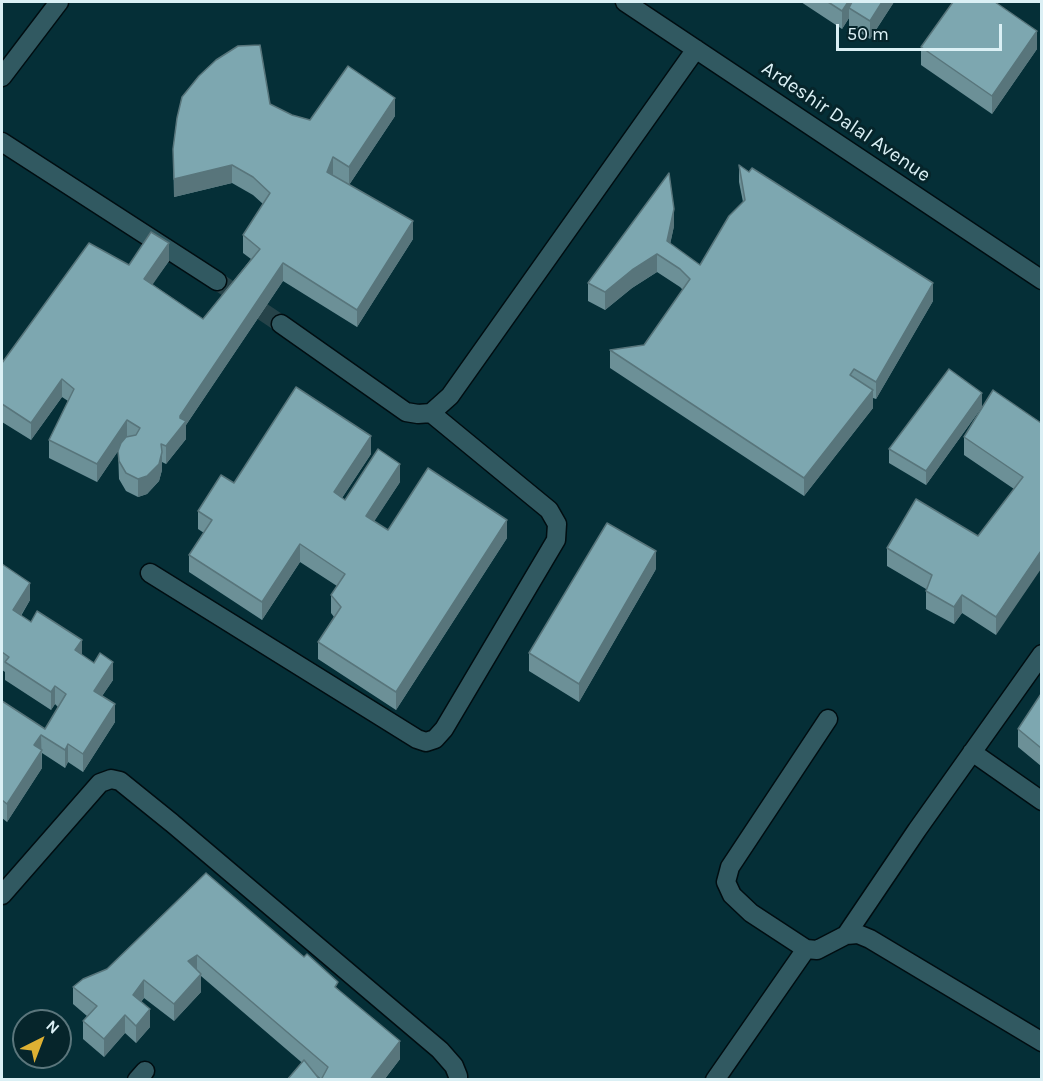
<!DOCTYPE html>
<html>
<head>
<meta charset="utf-8">
<style>
  body { margin:0 }
  #map { position:relative; width:1043px; height:1081px; overflow:hidden; background:#06252b; font-family:Karla,sans-serif }
  canvas { display:block }
  .frame { position:absolute; inset:0; border:3px solid #dbf0f5; pointer-events:none }
  .north { position:absolute; left:12px; top:1009px; width:60px; height:60px; box-sizing:border-box; background:#06252b; border:2px solid #5b767c; border-radius:50%; rotate:42deg; font-size:16px; font-weight:700; line-height:24px; text-align:center; color:#dbf0f5 }
  .north::after { content:''; display:block; margin:auto; width:21px; height:27px; background:#deb133; clip-path:polygon(50% 0,100% 100%,50% 72%,0 100%) }
  .scale { position:absolute; left:836px; top:24px; width:166px; height:27px; box-sizing:border-box; border:3px solid #dbf0f5; border-top:0; padding-left:8px; font-size:18px; line-height:21px; white-space:nowrap; color:#dbf0f5; -webkit-text-stroke:4px #06252b; paint-order:stroke }
</style>
</head>
<body>
<div id="map">
<canvas width="1043" height="1081"></canvas>
<div class="frame"></div>
<div class="north">N</div>
<div class="scale">50 m</div>
</div>
<script>
const context = document.querySelector('canvas').getContext('2d');
context.lineJoin = 'round';
function fillPath(path, color) {
  context.fillStyle = color;
  context.fill(path, 'evenodd');
}
function shape(rows) {
  const path = new Path2D();
  for (const r of rows) {
    path.moveTo(r[0], r[1]);
    for (let i = 2; i < r.length; i += 2) path.lineTo(r[i], r[i + 1]);
  }
  return path;
}
function trace(path, color, width, dash) {
  context.strokeStyle = color;
  context.lineWidth = width;
  context.lineCap = dash ? 'butt' : 'round';
  context.setLineDash(dash || []);
  context.stroke(path);
}
function drawText(font, color, halo, rows, align = 'center') {
  context.font = font + ' Karla,sans-serif';
  context.lineWidth = 6;
  context.setLineDash([]);
  context.textBaseline = 'middle';
  context.strokeStyle = halo;
  context.fillStyle = color;
  for (const [text, x, y, turn = 0] of rows) {
    context.save();
    context.translate(x, y);
    context.rotate((+turn || 0) * Math.PI / 180);
    context.textAlign = isNaN(turn) ? turn : align;
    if (halo) context.strokeText(text, 0, 0);
    context.fillText(text, 0, 0);
    context.restore();
  }
}
const built = shape([
  [2,2,1041,2,1041,1079,2,1080],
  [24,1021,60,1021,60,1057,24,1057]
]);
const minorTunnel = shape([
  [217,281,281,324]
]);
const minor = shape([
  [625,2,1042,280],
  [2,77,59,2],
  [2,142,217,281],
  [281,324,406,412,418,414,431,413,450,396,696,49],
  [150,573,417,739,426,742,435,739,444,729,556,540,557,524,549,510,431,413],
  [828,719,730,867,726,882,732,895,751,913,806,949,817,950,846,935,858,934,870,939,1042,1042],
  [972,752,1042,801],
  [2,895,100,783,111,779,120,781,172,823,440,1050,454,1066,458,1076,458,1080],
  [846,935,917,830,1042,654],
  [137,1080,145,1071],
  [715,1080,806,949]
]);
const wall = shape([
  [801,2,894,2,870,39,849,26,849,18,842,29],
  [921,47,1037,49,992,114,921,65],
  [270,104,292,115,310,120,395,116,349,185,413,239,357,327,283,281,186,425,186,439,166,464,162,462,162,470,159,481,147,494,138,497,126,491,119,479,118,451,97,482,49,458,49,440,68,401,62,397,31,440,2,422,2,363,129,265,169,261,152,284,203,319,251,259,243,253,243,235,263,204,253,195,232,183,174,197,173,149],
  [739,165,749,172,933,301,876,399,873,398,873,408,804,496,610,368,610,350,644,345,683,290,680,287,657,272,632,288,605,310,588,301,588,283,674,226,670,244,700,265,743,202,739,182],
  [982,407,926,485,889,463,889,449],
  [1041,423,996,635,962,613,954,624,926,609,926,589,887,566,887,548,978,536,1014,489,964,455,964,437],
  [371,454,342,498,345,500,400,482,374,521,388,530,507,538,396,710,318,659,318,642,334,617,331,613,331,595,337,586,300,562,262,620,189,572,189,555,204,533,198,529,198,511,234,483],
  [2,564,30,600,21,616,82,655,113,680,102,696,115,722,83,772,68,762,65,768,42,753,42,768,7,822,2,818,2,701,45,729,58,707,55,704,51,710,5,680,5,672,2,670],
  [656,569,579,702,529,671,529,653],
  [1041,694,1041,766,1018,747,1018,729],
  [206,873,338,989,400,1059,384,1080,321,1080,321,1079,201,976,201,992,174,1021,144,998,141,1002,150,1027,136,1043,125,1033,104,1057,83,1039,83,1021,87,1016,73,1004,73,987,107,969]
]);
const shadedWall = shape([
  [848,2,859,2,849,8,849,18,842,29,842,11],
  [882,2,894,2,870,39,870,21],
  [1037,31,1037,49,992,114,992,96],
  [395,98,395,116,349,185,349,167],
  [333,157,333,175,327,172],
  [232,165,232,183,174,197,174,179],
  [674,209,674,226,667,259,667,241],
  [413,221,413,239,357,327,357,310],
  [169,243,169,261,144,297,144,279],
  [657,254,657,272,632,288,605,310,605,292,632,270],
  [283,263,283,281,186,425,186,439,166,464,166,446,180,416],
  [933,283,933,301,876,399,876,382],
  [62,379,62,397,31,440,31,423],
  [873,390,873,408,804,496,804,478],
  [982,393,982,407,926,485,926,471],
  [127,420,127,438,97,482,97,464],
  [371,436,371,454,334,510,334,492],
  [162,452,162,470,159,481,147,494,138,497,138,479],
  [400,464,400,482,366,534,366,516],
  [507,520,507,538,396,710,396,692],
  [300,544,300,562,262,620,262,602],
  [656,551,656,569,579,702,579,684],
  [1041,551,1041,569,996,635,996,617],
  [30,583,30,600,13,628,13,610],
  [962,595,962,613,954,624,954,607],
  [82,640,82,658,75,650],
  [113,662,113,680,94,708,94,691],
  [55,686,55,704,51,710,51,692],
  [115,704,115,722,83,772,83,754],
  [41,735,42,768,7,822,7,804,34,745],
  [68,744,68,762,65,768,65,750],
  [197,955,197,973,188,961],
  [201,974,201,992,174,1021,174,1004],
  [144,980,144,998,133,1012,133,995],
  [150,1009,150,1027,136,1043,136,1026],
  [125,1015,125,1033,104,1057,104,1039],
  [400,1041,400,1059,384,1080,370,1080]
]);
const building = shape([
  [828,2,848,2,842,11,828,2],
  [852,2,882,2,870,21,849,8,852,2],
  [953,2,995,2,1037,31,992,96,921,47,953,2],
  [260,45,270,104,292,115,310,120,348,66,395,98,349,167,333,157,327,172,413,221,357,310,283,263,180,416,180,418,186,421,166,446,161,444,162,452,159,464,147,476,138,479,126,473,119,461,118,451,121,443,126,437,136,435,140,428,127,420,97,464,49,440,74,389,62,379,31,423,2,404,2,363,89,243,129,265,151,232,169,243,144,279,203,319,260,249,243,235,270,193,253,177,232,165,174,179,173,149,177,118,182,97,199,76,216,60,238,46,260,45],
  [739,165,749,172,752,168,933,283,876,382,854,369,850,375,873,390,804,478,610,350,644,345,690,279,680,269,657,254,632,270,605,292,588,283,669,173,674,209,667,241,700,265,729,216,745,200,739,165],
  [949,369,982,393,926,471,889,449,949,369],
  [296,387,371,436,334,492,345,500,378,449,400,464,366,516,388,530,428,468,507,520,396,692,318,642,341,607,331,595,345,574,300,544,262,602,189,555,212,520,198,511,221,475,234,483,296,387],
  [993,390,1041,423,1041,551,996,617,962,595,954,607,926,591,932,575,887,548,916,499,978,536,1023,477,964,437,993,390],
  [607,523,656,551,579,684,529,653,607,523],
  [2,564,30,583,13,610,31,622,37,611,82,640,75,650,94,663,100,653,113,662,94,691,115,704,83,754,68,744,65,750,41,735,34,745,42,750,7,804,2,800,2,701,45,729,66,694,55,686,51,692,5,662,9,657,2,652,2,564],
  [1041,694,1041,748,1018,729,1041,694],
  [206,873,304,957,307,954,338,982,335,987,400,1041,370,1080,321,1080,328,1067,197,955,188,961,201,974,174,1004,144,980,133,995,150,1009,136,1026,125,1015,104,1039,83,1021,97,1006,73,987,83,979,107,969,206,873],
  [304,1060,320,1080,287,1080,304,1060]
]);
const streetNames = [
  ["Ardeshir Dalal Avenue",846,122,34]
];
fillPath(built, '#052f37');
trace(minorTunnel, '#264349', 18, [18, 9]);
trace(minor, '#000d11', 21);
trace(minor, '#315961', 18);
fillPath(wall, '#6c9097');
fillPath(shadedWall, '#58757b');
fillPath(building, '#7da7b0');
trace(building, '#58757b', 1.5);
drawText('20px', '#dbf0f5', '#06252b', streetNames);
</script>
</body>
</html>
